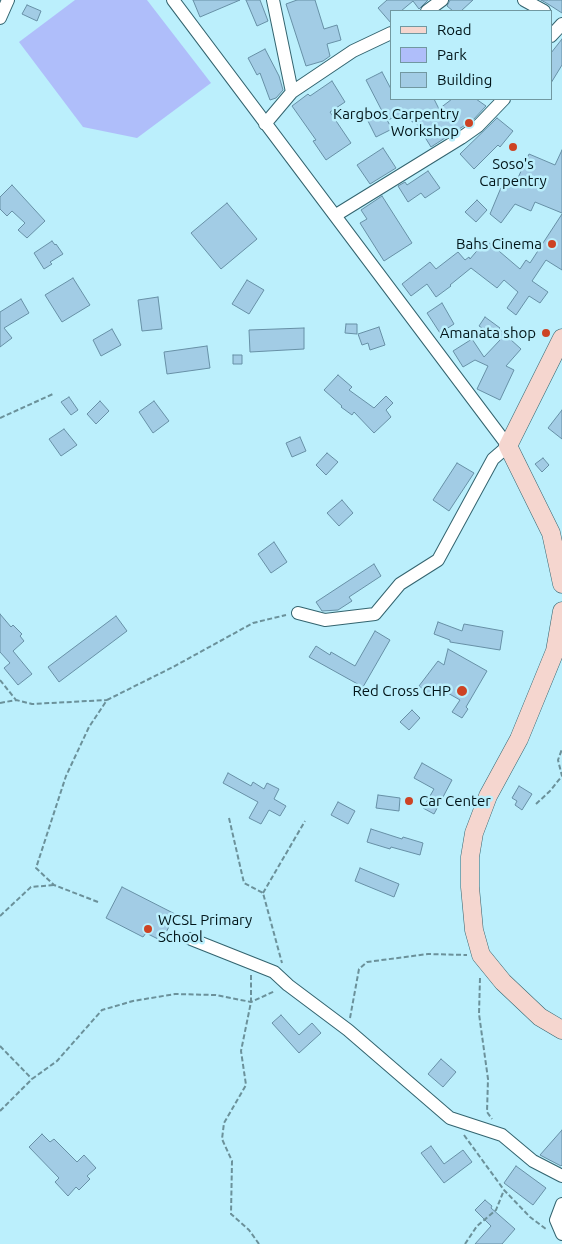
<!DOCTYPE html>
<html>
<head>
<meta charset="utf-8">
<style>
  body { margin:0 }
  #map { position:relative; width:562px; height:1244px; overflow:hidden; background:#bbeffc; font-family:Ubuntu,sans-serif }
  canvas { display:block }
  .legend { position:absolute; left:390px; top:10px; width:162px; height:90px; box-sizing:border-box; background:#bbeffc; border:1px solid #7198a1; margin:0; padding:6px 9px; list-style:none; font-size:15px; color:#021519 }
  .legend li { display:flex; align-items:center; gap:10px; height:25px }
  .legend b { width:25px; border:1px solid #7198a1 }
</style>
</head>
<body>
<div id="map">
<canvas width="562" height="1244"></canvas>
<ul class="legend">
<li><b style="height:6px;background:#f5d6cf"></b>Road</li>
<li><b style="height:14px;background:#afbefa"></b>Park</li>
<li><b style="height:14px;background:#a2cce5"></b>Building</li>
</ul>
</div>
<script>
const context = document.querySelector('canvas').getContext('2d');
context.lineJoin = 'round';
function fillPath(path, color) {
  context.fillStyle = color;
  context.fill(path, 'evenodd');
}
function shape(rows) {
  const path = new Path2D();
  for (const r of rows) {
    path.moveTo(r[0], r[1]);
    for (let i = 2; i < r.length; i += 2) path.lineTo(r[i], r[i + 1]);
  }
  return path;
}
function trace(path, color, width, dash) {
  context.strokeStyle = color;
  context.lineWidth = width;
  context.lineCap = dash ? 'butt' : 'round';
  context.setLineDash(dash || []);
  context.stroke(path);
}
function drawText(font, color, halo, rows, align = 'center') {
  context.font = font + ' Ubuntu,sans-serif';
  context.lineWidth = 5;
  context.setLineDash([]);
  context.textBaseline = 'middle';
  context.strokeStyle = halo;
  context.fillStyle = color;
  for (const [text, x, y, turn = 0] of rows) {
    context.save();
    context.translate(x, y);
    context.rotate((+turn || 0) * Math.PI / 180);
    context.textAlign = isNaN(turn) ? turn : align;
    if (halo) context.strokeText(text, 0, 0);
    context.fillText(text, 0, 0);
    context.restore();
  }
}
const green = shape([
  [75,0,147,0,211,83,137,138,83,127,19,42]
]);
const building = shape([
  [193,0,240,0,200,17,193,0],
  [246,0,260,0,268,21,257,26,246,0],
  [297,0,315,0,324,29,337,25,341,40,327,44,330,56,323,61,306,66,286,4,297,0],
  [387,0,428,0,419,9,413,1,401,11,391,11,391,23,378,8,387,0],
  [450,0,473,0,461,11,453,11,447,6,450,0],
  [541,0,562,0,562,13,548,4,541,0],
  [27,5,41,11,37,21,22,14,27,5],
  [562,39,562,65,551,83,551,53,562,39],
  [265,49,279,76,283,90,276,98,270,100,260,73,257,75,248,58,265,49],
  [382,72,391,89,391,99,434,99,439,109,452,99,476,99,486,106,473,120,431,147,415,121,412,122,408,113,387,120,392,129,376,137,367,119,382,111,366,80,382,72],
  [332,81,345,102,330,112,351,143,326,160,313,141,316,140,292,106,308,94,310,96,332,81],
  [497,118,513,131,500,147,498,145,474,169,460,154,497,118],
  [383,148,396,168,370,184,357,165,383,148],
  [562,150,562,213,535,202,531,211,515,204,501,223,490,214,505,178,516,182,529,154,555,165,562,150],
  [428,171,440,188,425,198,421,193,408,202,398,186,405,182,407,185,428,171],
  [12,185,45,221,27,238,18,230,25,223,12,211,7,216,0,209,0,197,12,185],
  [382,196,412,243,384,261,360,223,367,219,361,210,382,196],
  [477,200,487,210,476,222,465,212,477,200],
  [227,203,257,239,221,269,191,233,227,203],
  [562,214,562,270,546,260,532,281,548,292,540,303,529,296,516,315,507,308,518,292,504,280,497,288,471,268,450,285,451,286,436,297,427,284,411,296,402,284,430,262,436,269,458,252,465,260,469,257,470,259,486,240,520,269,526,260,530,263,562,214],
  [52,241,55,245,56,244,63,254,50,262,52,264,44,269,34,253,52,241],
  [73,278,90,305,62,322,45,295,73,278],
  [247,280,264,290,249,314,232,304,247,280],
  [158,297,162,329,142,331,138,300,158,297],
  [21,299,29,313,4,328,12,338,0,347,0,312,21,299],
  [442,303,454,324,440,333,427,313,442,303],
  [485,317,500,328,499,329,521,349,506,366,514,370,500,400,477,389,488,366,475,360,463,367,453,351,472,339,484,357,500,340,479,326,485,317],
  [346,324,357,324,357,334,345,333,346,324],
  [379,327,385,345,370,350,368,343,362,345,358,334,379,327],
  [304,328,304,349,250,352,249,330,304,328],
  [112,329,121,345,101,356,93,340,112,329],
  [207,346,210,368,167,374,164,352,207,346],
  [233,355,242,355,242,364,233,364,233,355],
  [338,375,352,387,349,390,374,408,386,396,393,403,386,410,391,417,374,433,354,412,352,415,341,407,342,406,324,390,338,375],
  [69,397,78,410,71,415,61,402,69,397],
  [100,401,109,411,96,424,87,414,100,401],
  [154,401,169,421,153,433,139,412,154,401],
  [562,410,562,439,548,428,562,410],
  [64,429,77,445,61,456,49,439,64,429],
  [300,437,306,451,292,457,286,443,300,437],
  [327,453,338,462,326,475,316,465,327,453],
  [543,458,549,465,542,472,535,464,543,458],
  [457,463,474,473,449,511,433,500,457,463],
  [342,500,353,513,339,526,327,513,342,500],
  [274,542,287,562,271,573,258,554,274,542],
  [374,564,381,576,349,597,352,601,338,610,322,611,316,602,374,564],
  [0,614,11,627,13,625,22,634,20,636,24,641,13,651,32,674,18,685,4,668,10,663,0,652,0,614],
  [116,616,127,631,59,682,48,667,116,616],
  [438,622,462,631,464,624,503,631,500,650,450,642,450,640,434,634,438,622],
  [375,631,390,640,363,687,309,657,316,646,330,655,331,652,355,666,375,631],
  [448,649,487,671,466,707,468,709,462,718,452,712,460,700,439,688,433,697,419,686,438,661,444,665,448,649],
  [412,710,420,718,409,730,400,722,412,710],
  [422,763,452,780,434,814,423,808,434,789,414,778,422,763],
  [228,773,251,786,253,782,264,789,267,783,279,789,274,799,286,806,280,816,269,810,261,824,249,818,258,802,223,783,228,773],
  [519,786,532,794,522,810,515,805,517,801,512,798,519,786],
  [378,795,400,798,399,811,376,808,378,795],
  [338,802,355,811,348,824,331,815,338,802],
  [371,829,402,839,403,837,423,843,420,855,391,847,390,849,367,842,371,829],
  [360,868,399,884,394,897,355,881,360,868],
  [122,887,175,914,162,941,146,933,143,937,106,918,122,887],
  [281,1015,299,1035,312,1023,321,1033,299,1053,272,1023,281,1015],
  [441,1059,456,1072,443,1087,428,1074,441,1059],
  [562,1130,562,1165,561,1166,540,1155,562,1130],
  [42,1134,50,1142,54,1139,77,1162,84,1155,96,1168,87,1176,90,1179,79,1190,76,1187,68,1196,55,1182,59,1178,29,1147,42,1134],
  [431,1146,444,1164,463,1150,472,1162,444,1183,421,1153,431,1146],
  [516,1166,546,1188,533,1205,504,1183,516,1166],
  [485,1200,492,1206,491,1208,515,1229,502,1244,475,1244,491,1226,475,1210,485,1200]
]);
const path = shape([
  [0,418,53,394],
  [0,680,16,700],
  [0,703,16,700,32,704,107,700],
  [536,804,550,791,562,776,558,760,562,749],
  [229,818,244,883,263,893,282,963],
  [263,893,305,821],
  [98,902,54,885,36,868,66,776,89,727,107,700,173,667,253,623,286,615],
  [0,916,31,887,54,885],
  [251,975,251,1002,241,1051,246,1085,224,1123,222,1139,232,1161,231,1214,249,1230,259,1244],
  [480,978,479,1014,488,1079,487,1112,492,1119],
  [350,1018,359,969,367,962,428,954,467,955],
  [0,1046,32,1079],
  [0,1111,32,1079,57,1061,102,1010,133,1001,175,994,216,995,251,1002,275,991],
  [464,1135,504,1190,530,1217,546,1229],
  [465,1244,477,1226,496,1210,504,1190]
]);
const street = shape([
  [173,0,508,446,493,459,438,560,400,584,375,614,325,620,298,613],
  [273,0,292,92],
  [524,0,544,11],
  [427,11,442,0],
  [0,18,8,0],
  [551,36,562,24],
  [265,124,292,92,353,51,391,33],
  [336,215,461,138,478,126,504,99],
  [191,939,274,972,288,985,348,1030,450,1118,502,1135,533,1161,562,1176],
  [562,1204,556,1220,562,1234]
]);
const secondary = shape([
  [562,338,508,446,551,533,562,584],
  [562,611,555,651,519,739,488,796,474,833,470,857,470,887,474,930,481,955,503,982,540,1017,562,1030]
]);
const markers = [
  [469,123,5,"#cd4324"],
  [513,147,5,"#cd4324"],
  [552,244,5,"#cd4324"],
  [546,333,5,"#cd4324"],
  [462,691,6,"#cd4324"],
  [409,801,5,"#cd4324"],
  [148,929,5,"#cd4324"]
];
const poiNames = [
  ["Kargbos Carpentry",459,114],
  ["Workshop",459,131],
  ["Soso's",513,164,"center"],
  ["Carpentry",513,181,"center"],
  ["Bahs Cinema",542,244],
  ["Amanata shop",536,333],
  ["Red Cross CHP",451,691],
  ["Car Center",419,801,"left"],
  ["WCSL Primary",158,920,"left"],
  ["School",158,937,"left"]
];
fillPath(green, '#afbefa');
fillPath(building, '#a2cce5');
trace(building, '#6790a6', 1);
trace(street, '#33646f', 14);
trace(secondary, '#33646f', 19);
trace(path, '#6b919a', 2, [5, 2.5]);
trace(street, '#fff', 12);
trace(secondary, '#f5d6cf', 18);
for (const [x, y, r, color] of markers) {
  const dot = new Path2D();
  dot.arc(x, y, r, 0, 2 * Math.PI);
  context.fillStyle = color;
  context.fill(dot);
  trace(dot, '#bbeffc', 2);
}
drawText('15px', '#021519', '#bbeffc', poiNames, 'right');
</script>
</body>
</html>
